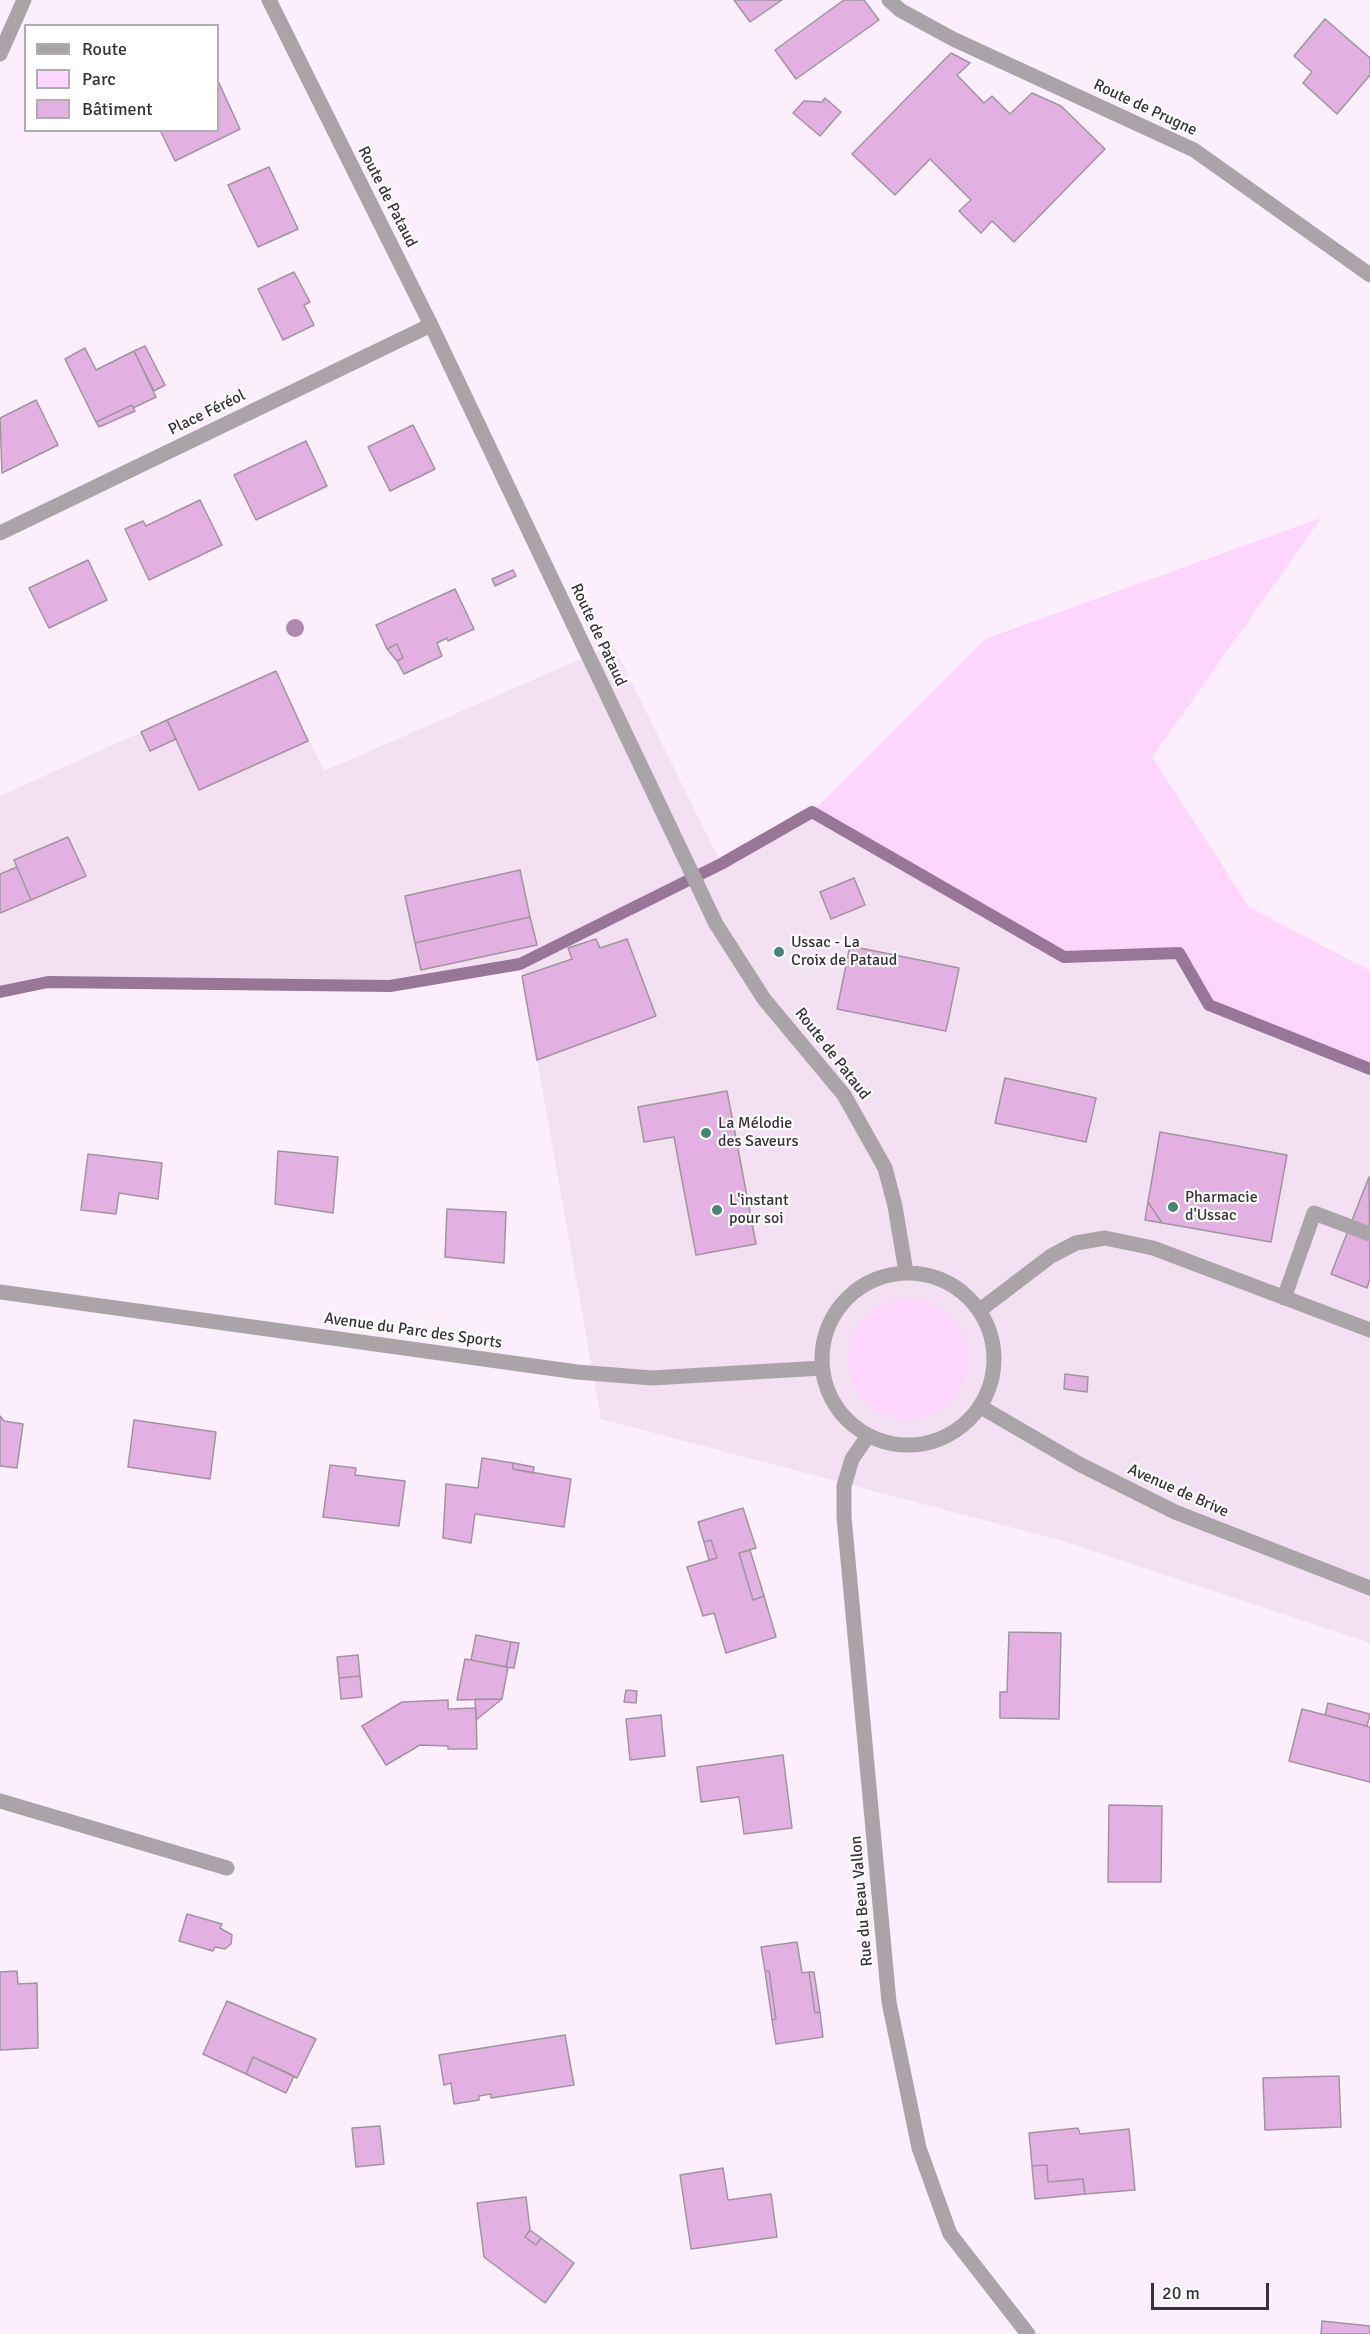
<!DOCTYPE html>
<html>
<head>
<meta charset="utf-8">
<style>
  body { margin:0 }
  #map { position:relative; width:1370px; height:2334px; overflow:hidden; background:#fceefc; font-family:Signika,sans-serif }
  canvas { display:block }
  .legend { position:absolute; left:24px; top:24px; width:195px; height:108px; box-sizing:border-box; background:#fff; border:2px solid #afadaf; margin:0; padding:8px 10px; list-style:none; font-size:18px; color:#383338 }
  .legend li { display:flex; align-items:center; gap:12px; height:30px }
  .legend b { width:30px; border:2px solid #afadaf }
  .scale { position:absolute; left:1151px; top:2283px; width:118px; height:27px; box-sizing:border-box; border:3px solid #383338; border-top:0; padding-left:8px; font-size:18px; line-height:21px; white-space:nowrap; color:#383338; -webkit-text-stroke:4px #fff; paint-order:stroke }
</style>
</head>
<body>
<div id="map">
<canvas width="1370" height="2334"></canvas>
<ul class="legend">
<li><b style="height:8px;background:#aaa4a9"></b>Route</li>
<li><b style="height:16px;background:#fed5fd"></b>Parc</li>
<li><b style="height:16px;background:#e2b1e1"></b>Bâtiment</li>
</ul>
<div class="scale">20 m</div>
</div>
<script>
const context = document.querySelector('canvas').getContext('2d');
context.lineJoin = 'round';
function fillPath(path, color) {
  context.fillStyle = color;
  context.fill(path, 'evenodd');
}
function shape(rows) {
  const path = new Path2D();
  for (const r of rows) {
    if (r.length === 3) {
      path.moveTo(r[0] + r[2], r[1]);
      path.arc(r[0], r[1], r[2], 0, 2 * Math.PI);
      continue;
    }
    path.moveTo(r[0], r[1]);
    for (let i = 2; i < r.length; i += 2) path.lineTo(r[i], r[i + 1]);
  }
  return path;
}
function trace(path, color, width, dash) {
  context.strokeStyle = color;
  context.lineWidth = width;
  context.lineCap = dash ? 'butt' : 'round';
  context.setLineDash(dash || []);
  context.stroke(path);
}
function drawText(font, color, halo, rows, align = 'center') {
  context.font = font + ' Signika,sans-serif';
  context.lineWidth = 4.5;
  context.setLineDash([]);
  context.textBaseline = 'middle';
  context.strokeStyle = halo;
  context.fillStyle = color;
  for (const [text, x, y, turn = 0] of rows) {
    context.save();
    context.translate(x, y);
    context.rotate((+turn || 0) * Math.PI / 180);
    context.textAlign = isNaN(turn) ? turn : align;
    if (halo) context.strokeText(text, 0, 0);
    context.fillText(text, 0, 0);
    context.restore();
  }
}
const built = shape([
  [613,645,721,863,812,812,1064,957,1179,953,1209,1005,1370,1069,1370,1643,1063,1541,601,1419,520,964,390,986,48,982,0,992,0,796,276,671,324,771]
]);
const green = shape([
  [1321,518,1152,757,1249,907,1370,971,1370,1069,1209,1005,1179,953,1064,957,812,812,985,639],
  [908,1359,60]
]);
const stream = shape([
  [0,992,48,982,390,986,520,964,721,864,812,812,1064,957,1179,953,1209,1005,1370,1069]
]);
const building = shape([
  [734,0,782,0,750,22,734,0],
  [844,0,864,0,879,20,796,79,775,50,844,0],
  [1325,19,1370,58,1370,75,1337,114,1303,83,1312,72,1294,56,1325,19],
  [951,53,970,63,957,75,984,103,992,96,1010,114,1032,93,1061,106,1105,149,1014,242,992,221,981,233,959,211,971,200,930,159,895,195,852,154,951,53],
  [218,81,240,129,175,161,160,130,218,130,218,81],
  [825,98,841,112,820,136,793,113,804,101,822,102,825,98],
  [269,167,298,229,258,247,228,185,269,167],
  [294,272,310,302,304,305,314,325,283,340,258,289,294,272],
  [145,346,165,385,154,391,134,351,145,346],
  [85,348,96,370,134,351,156,397,133,408,132,405,96,422,65,359,85,348],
  [36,400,58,445,2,473,0,418,36,400],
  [132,405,135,411,99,427,96,422,132,405],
  [413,425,435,469,390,491,368,447,413,425],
  [306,441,327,486,256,520,234,475,306,441],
  [200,500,222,545,149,580,125,529,143,521,146,526,200,500],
  [88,560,107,600,49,628,29,588,88,560],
  [513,570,516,576,495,586,492,579,513,570],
  [455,589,474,629,448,641,447,638,437,643,442,656,404,674,397,661,403,658,397,644,387,649,376,625,455,589],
  [397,644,403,658,397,661,387,649,397,644],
  [276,671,308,741,199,790,167,720,276,671],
  [167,720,176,739,150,751,141,732,167,720],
  [68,837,86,876,31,900,14,860,68,837],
  [17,867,31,900,0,913,0,874,17,867],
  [520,870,530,917,415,943,405,896,520,870],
  [854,878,865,905,831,919,820,892,854,878],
  [530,917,537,945,421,970,415,943,530,917],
  [596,939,600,948,627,939,656,1016,537,1060,522,976,572,959,568,948,596,939],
  [850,946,959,968,946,1031,837,1009,850,946],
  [1005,1078,1096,1098,1086,1142,995,1123,1005,1078],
  [727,1091,756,1244,696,1255,674,1137,644,1142,638,1107,727,1091],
  [1160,1132,1287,1155,1271,1242,1162,1223,1148,1202,1160,1132],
  [278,1151,338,1157,333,1213,275,1204,278,1151],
  [88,1154,162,1163,158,1199,119,1193,116,1214,81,1210,88,1154],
  [1369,1177,1370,1279,1367,1288,1331,1274,1369,1177],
  [1148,1202,1162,1223,1145,1220,1148,1202],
  [447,1209,506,1212,504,1263,445,1257,447,1209],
  [1065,1374,1088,1377,1087,1392,1064,1389,1065,1374],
  [0,1416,4,1421,23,1424,17,1468,0,1466,0,1416],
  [134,1420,216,1432,210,1479,128,1467,134,1420],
  [482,1458,513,1463,513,1469,571,1479,564,1527,475,1514,471,1543,443,1538,446,1484,478,1488,482,1458],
  [513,1463,534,1467,533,1473,513,1469,513,1463],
  [330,1465,356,1468,355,1475,405,1481,399,1526,323,1517,330,1465],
  [743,1508,756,1548,739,1553,753,1600,764,1596,776,1637,726,1653,714,1613,703,1616,687,1567,717,1558,711,1540,704,1542,698,1522,743,1508],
  [711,1540,717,1558,709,1560,704,1542,711,1540],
  [750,1550,764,1596,753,1600,739,1553,750,1550],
  [1009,1632,1061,1633,1059,1719,1000,1718,1000,1692,1007,1692,1009,1632],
  [476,1635,511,1642,506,1667,471,1660,476,1635],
  [511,1642,519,1643,514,1668,506,1667,511,1642],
  [358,1655,360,1676,339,1678,337,1657,358,1655],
  [465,1659,508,1667,502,1699,457,1700,465,1659],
  [360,1676,362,1697,341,1699,339,1678,360,1676],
  [626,1690,637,1691,636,1703,624,1702,626,1690],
  [475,1699,502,1699,476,1720,475,1699],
  [448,1700,448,1709,476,1708,477,1749,448,1749,448,1746,420,1745,386,1765,362,1726,402,1702,448,1700],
  [1328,1703,1370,1714,1367,1726,1325,1715,1328,1703],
  [1302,1709,1370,1727,1370,1782,1289,1761,1302,1709],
  [661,1715,665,1756,630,1760,626,1719,661,1715],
  [783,1755,792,1828,744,1834,739,1797,701,1802,697,1767,783,1755],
  [1109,1805,1162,1806,1161,1882,1108,1882,1109,1805],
  [187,1914,222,1924,220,1928,232,1935,231,1944,225,1949,215,1947,213,1951,179,1941,187,1914],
  [797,1942,802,1973,809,1972,815,2013,820,2012,823,2037,776,2044,772,2020,776,2019,769,1971,765,1971,761,1947,797,1942],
  [17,1971,18,1984,37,1983,38,2048,0,2050,0,1972,17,1971],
  [765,1971,769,1971,776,2019,772,2020,765,1971],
  [809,1972,814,1972,820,2012,815,2013,809,1972],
  [227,2001,316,2039,297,2078,253,2057,246,2074,203,2054,227,2001],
  [565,2035,574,2085,491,2098,491,2094,479,2096,479,2100,454,2104,451,2083,444,2085,439,2055,565,2035],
  [253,2057,294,2076,286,2093,246,2074,253,2057],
  [1339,2076,1341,2127,1265,2130,1263,2078,1339,2076],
  [380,2126,384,2164,356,2167,352,2128,380,2126],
  [1078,2128,1080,2134,1129,2129,1135,2190,1085,2194,1083,2179,1048,2182,1047,2165,1032,2166,1029,2133,1078,2128],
  [1047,2165,1048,2182,1083,2179,1085,2194,1035,2199,1032,2166,1047,2165],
  [723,2168,728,2200,771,2194,777,2237,691,2249,680,2175,723,2168],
  [526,2197,530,2230,525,2237,536,2245,541,2238,574,2263,545,2303,484,2257,477,2203,526,2197],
  [530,2230,541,2238,536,2245,525,2237,530,2230],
  [1322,2321,1370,2326,1370,2334,1321,2334,1322,2321]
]);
const service = shape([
  [0,54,24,0],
  [1284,1298,1314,1213,1370,1234],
  [980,1310,1051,1256,1076,1243,1105,1238,1153,1248,1370,1330],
  [0,1801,227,1868]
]);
const minor = shape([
  [889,0,900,10,953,39,1194,150,1370,275],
  [0,533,431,325],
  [868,1436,852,1459,844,1486,844,1517,889,2002,919,2148,950,2234,1028,2334]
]);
const tertiary = shape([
  [269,0,431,325,716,924,764,999,844,1095,885,1168,895,1206,906,1272],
  [908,1359,86],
  [0,1292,577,1372,652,1378,822,1368],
  [981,1407,1079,1464,1175,1512,1370,1588]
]);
const trees = [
  [295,628]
];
const markers = [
  [779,952,6,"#438576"],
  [706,1133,6,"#438576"],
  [1173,1207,6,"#438576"],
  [717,1210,6,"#438576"]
];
const streetNames = [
  ["Route de Prugne",1145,108,25],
  ["Route de Pataud",387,197,63],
  ["Place Féréol",207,413,-26],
  ["Route de Pataud",598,635,65],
  ["Route de Pataud",832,1054,52],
  ["Avenue du Parc des Sports",413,1331,8],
  ["Avenue de Brive",1178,1491,24],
  ["Rue du Beau Vallon",862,1901,-95]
];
const poiNames = [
  ["Ussac - La",791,943],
  ["Croix de Pataud",791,961],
  ["La Mélodie",718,1124],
  ["des Saveurs",718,1142],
  ["Pharmacie",1185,1198],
  ["d'Ussac",1185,1216],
  ["L'instant",729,1201],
  ["pour soi",729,1219]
];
fillPath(built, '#f4e0f3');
fillPath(green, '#fed5fd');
trace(stream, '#987698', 12);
fillPath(building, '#e2b1e1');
trace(building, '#a194a0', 1.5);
trace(service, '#aaa4a9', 15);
trace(minor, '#aaa4a9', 15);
trace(tertiary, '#aaa4a9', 15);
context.fillStyle = '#ae88ae';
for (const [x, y] of trees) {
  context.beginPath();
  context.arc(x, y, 9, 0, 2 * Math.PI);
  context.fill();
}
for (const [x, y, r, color] of markers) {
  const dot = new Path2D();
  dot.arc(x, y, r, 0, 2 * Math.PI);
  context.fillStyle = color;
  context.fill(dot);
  trace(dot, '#fff', 2);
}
drawText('16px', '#383338', '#fff', streetNames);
drawText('16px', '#383338', '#fff', poiNames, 'left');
</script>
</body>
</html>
